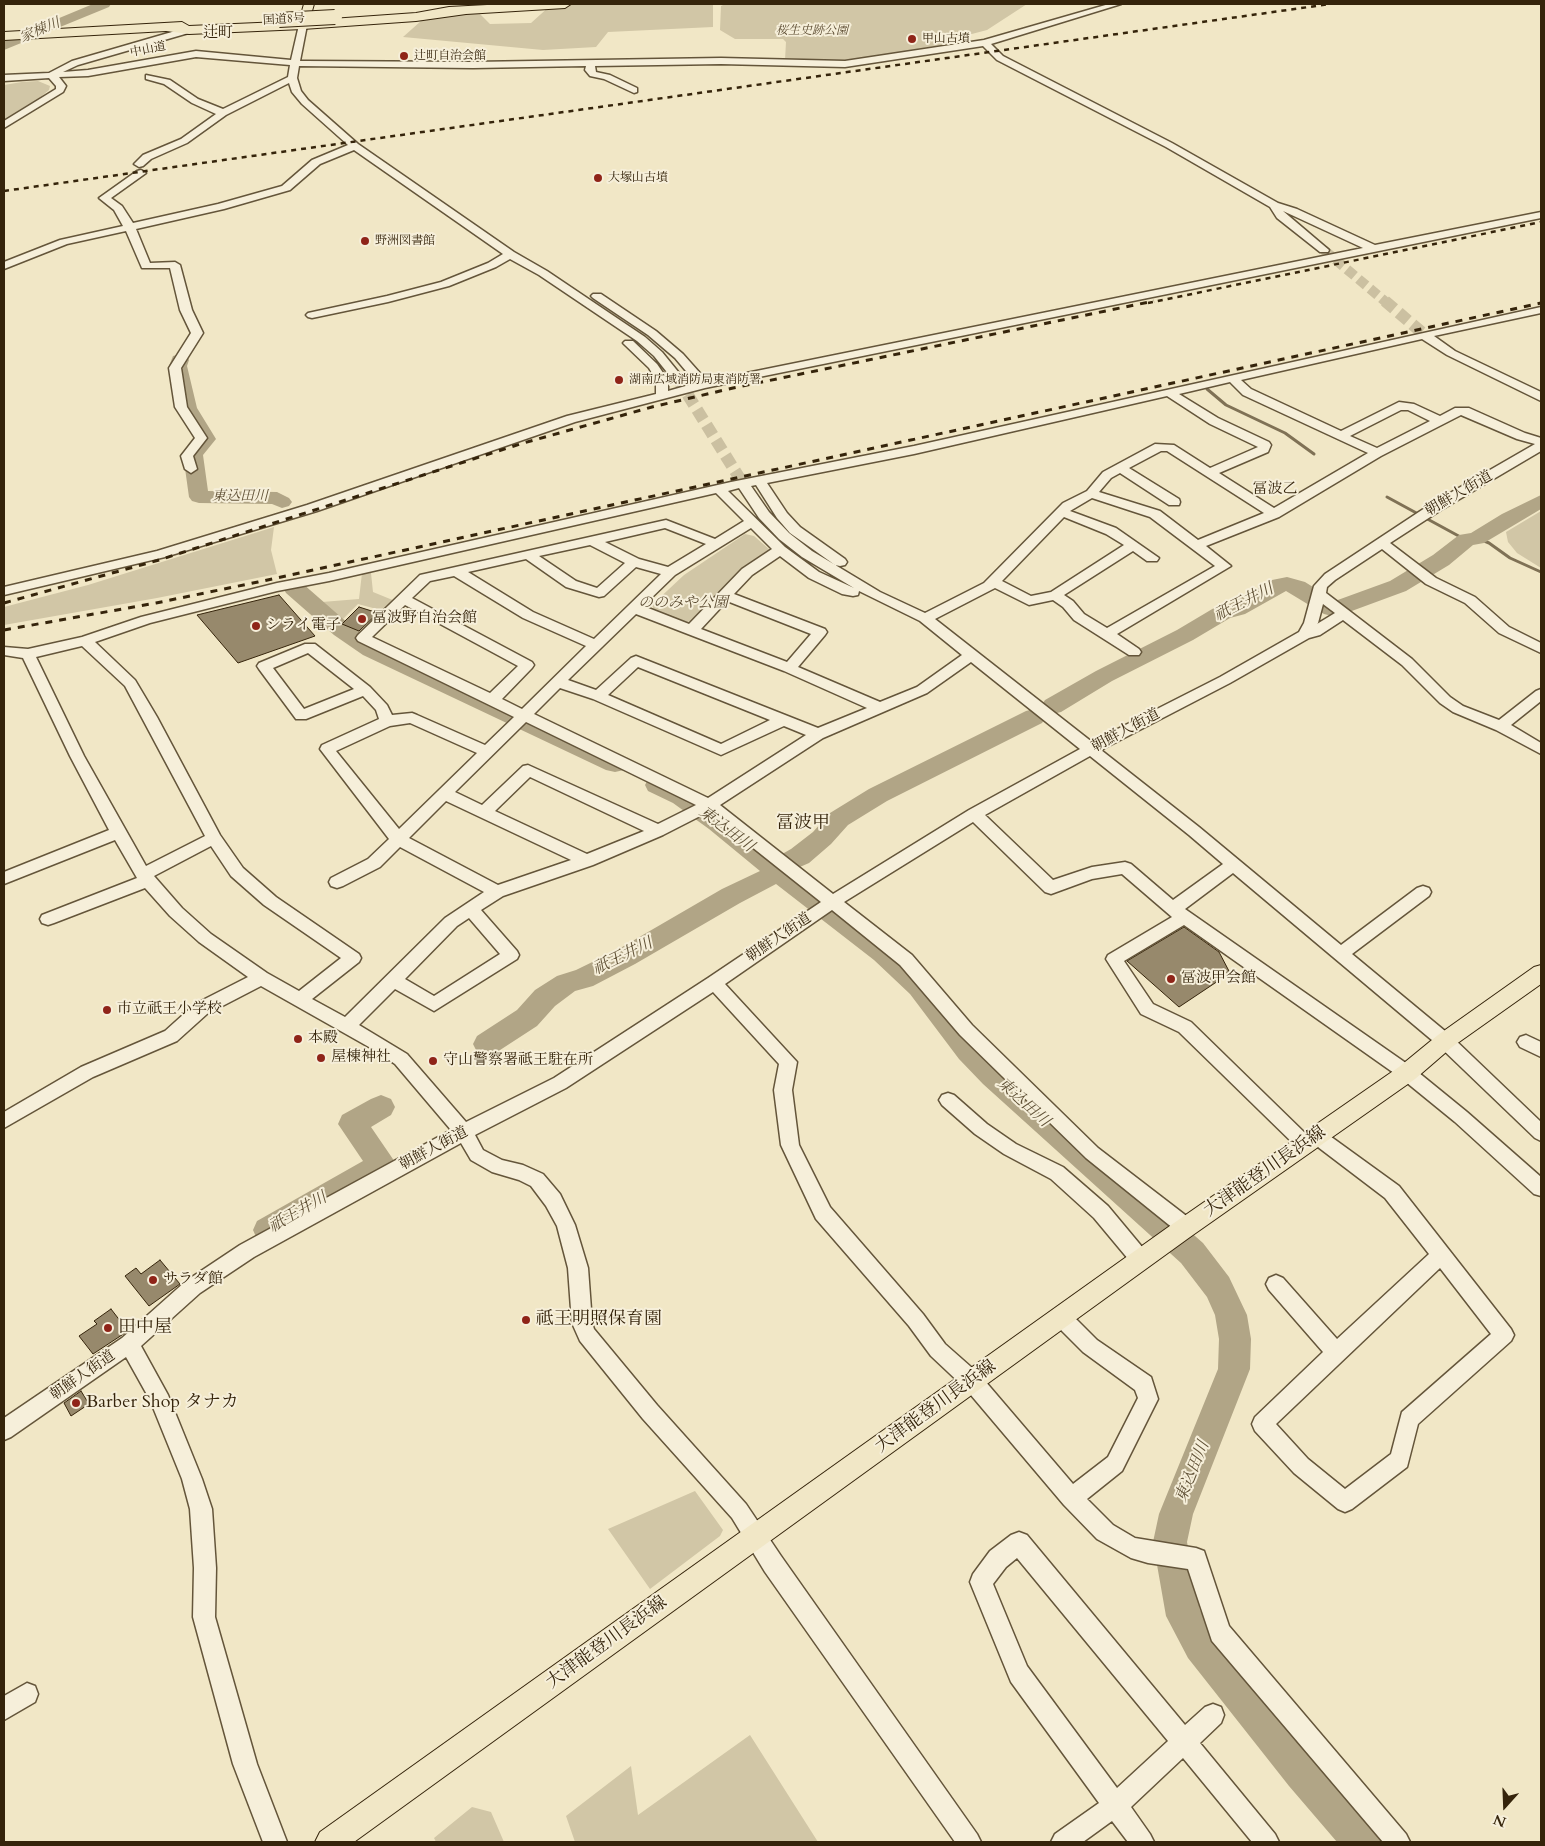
<!DOCTYPE html>
<html>
<head>
<meta charset="utf-8">
<style>
  body { margin:0 }
  #map { position:relative; width:1545px; height:1846px; overflow:hidden; background:#f1e7c6; font-family:Cardo,serif }
  canvas { display:block }
  .frame { position:absolute; inset:0; border:5px solid #35240b; pointer-events:none }
  .north { position:absolute; left:1480px; top:1781px; width:50px; height:50px; -webkit-text-stroke:4px #f6efda; paint-order:stroke; rotate:200deg; font-size:14px; font-weight:700; line-height:20px; text-align:center; color:#35240b }
  .north::after { content:''; display:block; margin:auto; width:18px; height:22px; background:#35240b; clip-path:polygon(50% 0,100% 100%,50% 72%,0 100%) }
</style>
</head>
<body>
<div id="map">
<canvas width="1545" height="1846"></canvas>
<div class="frame"></div>
<div class="north">N</div>
</div>
<script>
const context = document.querySelector('canvas').getContext('2d');
context.lineJoin = 'round';
function fillPath(path, color) {
  context.fillStyle = color;
  context.fill(path, 'evenodd');
}
function shape(rows) {
  const path = new Path2D();
  for (const r of rows) {
    path.moveTo(r[0], r[1]);
    for (let i = 2; i < r.length; i += 2) path.lineTo(r[i], r[i + 1]);
  }
  return path;
}
function trace(path, color, width, dash) {
  context.strokeStyle = color;
  context.lineWidth = width;
  context.lineCap = dash ? 'butt' : 'round';
  context.setLineDash(dash || []);
  context.stroke(path);
}
function drawText(font, color, halo, rows, align = 'center') {
  context.font = font + ' Cardo,"Noto Serif JP",serif';
  context.lineWidth = 4;
  context.setLineDash([]);
  context.textBaseline = 'middle';
  context.strokeStyle = halo;
  context.fillStyle = color;
  for (const [text, x, y, turn = 0] of rows) {
    context.save();
    context.translate(x, y);
    context.rotate((+turn || 0) * Math.PI / 180);
    context.textAlign = isNaN(turn) ? turn : align;
    if (halo) context.strokeText(text, 0, 0);
    context.fillText(text, 0, 0);
    context.restore();
  }
}
const green = shape([
  [650,4,713,4,713,27,608,32,596,47,543,50,403,37,421,21,478,12,490,24,531,23,551,5],
  [725,4,1027,4,987,30,968,35,966,41,852,60,785,60,786,42,783,39,735,39,720,30,721,6],
  [38,81,50,86,49,90,30,106,4,122,4,85,22,82],
  [1541,511,1541,568,1517,553,1508,542,1506,532],
  [274,527,271,550,277,574,157,598,4,625,4,607,88,585],
  [745,534,754,536,770,550,769,555,695,621,687,622,654,610,652,605,684,575],
  [362,573,371,573,373,592,395,601,384,611,358,604,342,620,322,602,359,599],
  [695,1491,723,1530,720,1536,650,1589,608,1529],
  [750,1735,818,1842,575,1842,566,1816,631,1766,638,1815],
  [472,1807,491,1812,504,1842,436,1842,434,1838]
]);
const stream = shape([
  [1207,389,1226,405,1285,433,1314,454],
  [1387,497,1466,540],
  [1477,538,1489,543,1510,558,1541,572]
]);
const river = shape([
  [93,4,111,4,109,7,4,50,4,41,93,4],
  [180,354,187,356,189,360,187,366,197,408,216,439,203,455,208,491,277,492,289,498,292,502,289,506,282,508,272,504,199,503,192,501,189,497,183,454,196,438,177,408,169,366,173,356,180,354],
  [1541,495,1541,509,1484,543,1473,545,1449,565,1406,591,1349,612,1332,616,1324,614,1286,591,1245,614,1230,618,1193,640,1112,681,1061,712,1053,714,1045,712,1041,706,1045,700,1096,671,1177,630,1214,608,1229,604,1272,580,1287,577,1305,582,1335,601,1390,581,1433,555,1459,535,1471,533,1502,514,1541,495],
  [294,581,302,583,350,625,379,645,624,758,627,764,624,770,615,772,606,770,363,655,334,635,286,593,283,588,286,583,294,581],
  [1034,709,1042,711,1046,717,1042,723,887,801,848,825,831,844,809,863,793,870,892,946,930,980,979,1043,1003,1068,1203,1243,1229,1277,1247,1315,1251,1339,1250,1369,1193,1514,1187,1542,1200,1610,1214,1632,1315,1760,1376,1828,1381,1842,1337,1842,1289,1786,1188,1658,1166,1616,1153,1542,1159,1514,1218,1369,1219,1339,1215,1315,1207,1297,1181,1263,983,1084,959,1059,910,994,874,960,776,884,740,903,635,964,593,986,575,991,555,1006,537,1026,497,1052,487,1055,477,1052,473,1044,477,1036,517,1010,535,990,557,976,576,970,617,950,722,889,760,871,709,829,673,803,648,791,645,785,648,779,657,776,691,791,727,817,777,857,791,849,813,832,830,813,869,789,1026,711,1034,709],
  [381,1095,391,1099,395,1107,391,1115,371,1127,397,1165,392,1174,279,1239,268,1243,257,1239,253,1230,257,1221,363,1161,338,1124,342,1115,371,1099,381,1095]
]);
const building = shape([
  [279,595,315,636,238,663,197,615,279,595],
  [359,607,378,613,359,631,342,624,359,607],
  [1184,927,1219,952,1230,973,1179,1007,1127,961,1184,927],
  [160,1260,180,1284,149,1306,125,1276,136,1268,141,1274,160,1260],
  [111,1309,128,1331,93,1354,79,1336,97,1324,94,1321,111,1309],
  [81,1391,89,1404,71,1416,64,1403,81,1391]
]);
const minorTunnelFar1 = shape([
  [1324,250,1387,303]
]);
const minorTunnel = shape([
  [1385,301,1426,336],
  [678,379,745,487]
]);
const minor = shape([
  [556,4,565,4,560,7,556,4],
  [1109,4,1121,4,991,44,1003,56,1172,143,1278,203,1297,209,1375,245,1541,212,1541,218,705,388,575,422,317,511,165,557,4,595,4,587,157,551,307,505,567,416,656,394,656,380,649,368,625,345,623,343,625,341,633,341,657,364,668,380,668,391,696,383,675,358,648,335,593,298,591,296,593,294,601,294,656,331,683,354,707,381,1363,248,1283,211,1329,250,1328,252,1320,252,1277,218,1270,207,1166,147,997,60,983,46,845,67,721,64,595,66,596,72,610,75,637,88,637,92,634,93,604,79,590,76,585,70,586,66,473,68,299,66,297,78,301,91,308,100,358,144,514,252,547,271,645,337,662,352,684,379,678,383,674,381,654,356,637,341,539,275,510,259,496,267,449,286,388,302,312,318,308,317,306,315,308,313,387,296,441,282,488,263,503,254,354,150,320,164,290,190,224,209,136,229,150,263,175,262,180,265,192,310,203,333,181,368,187,407,207,438,193,456,197,469,191,473,185,469,181,456,195,438,175,407,169,368,191,333,180,310,170,268,142,268,126,231,67,244,4,269,4,262,60,240,123,226,114,210,99,198,137,171,141,170,146,173,111,198,122,206,133,223,218,204,282,186,312,160,348,145,302,104,292,92,289,83,226,115,187,143,151,159,143,166,139,167,134,164,143,155,181,139,216,114,192,103,164,84,146,79,146,75,170,80,198,99,223,109,288,77,290,65,196,57,88,76,59,77,66,86,63,92,4,128,4,121,56,89,56,86,49,78,4,81,4,75,49,73,72,61,189,27,192,28,192,32,78,65,63,72,88,70,196,51,291,60,299,25,303,22,307,25,300,61,306,61,473,62,721,58,845,61,984,40,1109,4],
  [1541,307,1541,313,1434,336,1455,351,1541,392,1541,401,1447,355,1422,339,1241,380,1251,389,1341,431,1399,402,1414,404,1440,416,1455,408,1469,408,1525,433,1541,438,1541,451,1441,510,1390,543,1436,578,1475,597,1509,627,1541,643,1541,653,1499,633,1465,603,1426,584,1382,549,1335,580,1327,587,1326,593,1412,659,1450,697,1463,706,1499,720,1536,691,1541,689,1541,701,1511,725,1541,743,1541,754,1496,730,1453,712,1440,703,1402,665,1343,620,1320,635,1309,638,1230,683,1101,750,1199,827,1341,945,1417,888,1423,886,1429,888,1431,892,1429,896,1352,954,1451,1036,1541,1122,1541,1141,1535,1138,1439,1046,1233,873,1185,909,1413,1068,1467,1112,1541,1177,1541,1196,1534,1194,1455,1122,1401,1078,1184,925,1124,961,1153,1004,1191,1022,1308,1136,1311,1131,1317,1128,1323,1131,1399,1186,1511,1329,1514,1335,1511,1341,1418,1424,1407,1467,1352,1509,1345,1512,1338,1509,1294,1473,1255,1431,1252,1424,1255,1417,1323,1352,1269,1290,1266,1284,1269,1278,1276,1275,1283,1278,1337,1339,1429,1254,1385,1198,1314,1144,1311,1149,1305,1152,1299,1149,1179,1032,1141,1014,1106,959,1108,955,1172,917,1122,874,1092,879,1051,894,1045,892,973,822,844,902,912,955,972,1025,1098,1148,1193,1221,1195,1227,1193,1233,1186,1235,1179,1233,1086,1158,960,1035,900,965,832,910,725,984,797,1062,792,1090,799,1145,830,1207,923,1314,945,1344,979,1374,1073,1484,1108,1457,1138,1398,1135,1390,1083,1352,1054,1323,1051,1317,1054,1311,1061,1308,1068,1311,1097,1340,1151,1377,1158,1399,1122,1471,1087,1499,1113,1525,1135,1538,1196,1548,1204,1551,1229,1626,1406,1834,1410,1842,1383,1842,1212,1641,1188,1569,1148,1563,1131,1558,1097,1539,1064,1505,965,1388,931,1356,909,1326,816,1219,781,1145,774,1090,779,1064,713,992,566,1088,475,1135,483,1150,502,1160,523,1165,543,1174,560,1194,575,1225,588,1268,592,1323,594,1329,657,1405,746,1504,781,1556,977,1834,981,1842,955,1842,765,1572,732,1518,643,1419,580,1341,572,1323,568,1268,557,1226,546,1206,531,1186,519,1180,492,1172,471,1160,461,1143,254,1257,200,1293,141,1346,168,1395,202,1479,212,1509,216,1568,215,1617,257,1764,287,1842,263,1842,233,1764,193,1617,194,1568,190,1509,182,1479,150,1400,126,1357,11,1437,4,1440,4,1418,122,1338,186,1281,240,1245,451,1130,395,1064,376,1051,261,986,207,1014,177,1041,93,1077,4,1128,4,1112,81,1067,165,1031,195,1004,248,977,199,942,170,916,145,888,54,923,48,925,42,923,40,919,42,915,137,878,115,840,4,884,4,872,109,830,70,756,23,658,4,655,4,647,28,649,82,637,141,617,277,583,329,573,731,482,914,446,1541,307],
  [1230,382,1243,395,1368,453,1274,508,1219,473,1268,452,1271,445,1269,442,1218,418,1179,394,1230,382],
  [1167,396,1210,424,1258,447,1210,468,1174,445,1155,444,1103,472,1087,491,1063,503,984,583,925,613,880,592,812,551,789,533,769,512,751,486,756,485,777,518,790,533,835,565,840,566,845,565,847,562,845,559,800,527,787,513,767,483,914,454,1167,396],
  [1401,410,1408,410,1430,421,1377,448,1350,436,1401,410],
  [1461,415,1517,439,1535,444,1431,504,1325,574,1314,586,1304,623,1299,632,1220,677,1092,742,935,619,995,588,1029,605,1053,600,1063,607,1074,620,1129,655,1139,655,1141,652,1139,649,1117,634,1231,566,1206,546,1279,517,1381,456,1461,415],
  [1161,451,1167,451,1264,513,1198,540,1160,511,1099,492,1111,478,1120,473,1169,505,1179,505,1180,502,1179,499,1129,468,1161,451],
  [739,488,759,518,779,539,802,557,854,588,819,572,785,547,728,491,739,488],
  [716,493,744,521,715,539,666,520,420,575,358,635,356,638,358,641,514,717,485,745,417,715,412,713,392,715,387,705,370,687,315,644,305,644,259,663,257,666,259,669,296,719,306,719,363,696,376,710,379,719,322,745,320,749,389,839,368,859,331,878,329,882,331,886,337,888,343,886,380,867,400,847,484,892,445,918,345,1017,312,999,359,962,361,958,359,954,276,897,243,868,220,835,157,717,135,680,95,642,150,623,277,591,329,581,716,493],
  [1092,498,1150,517,1215,566,1107,628,1084,614,1073,601,1064,595,1133,551,1147,561,1157,561,1159,558,1116,528,1070,511,1092,498],
  [1064,517,1106,534,1124,545,1051,592,1031,596,1002,581,1064,517],
  [665,528,706,544,668,567,639,559,605,542,665,528],
  [751,528,772,549,742,569,689,624,643,606,675,575,751,528],
  [590,545,625,563,597,588,576,581,539,556,590,545],
  [780,556,809,578,842,594,853,596,858,595,859,591,920,621,962,655,917,687,880,702,798,667,825,635,827,632,825,629,734,594,752,575,780,556],
  [526,559,566,587,599,597,604,596,636,567,661,574,594,639,533,612,468,572,526,559],
  [454,576,523,618,586,646,522,709,502,699,532,668,534,665,532,662,412,598,430,581,454,576],
  [727,601,811,634,787,662,701,629,727,601],
  [1323,604,1335,613,1317,624,1318,623,1323,604],
  [405,605,518,666,490,693,372,637,405,605],
  [636,614,784,671,867,708,818,728,636,656,631,658,596,690,568,680,636,614],
  [82,646,125,686,205,836,146,866,84,756,36,657,82,646],
  [308,653,354,689,304,709,273,668,308,653],
  [971,662,1080,749,969,810,833,894,720,805,823,738,927,693,971,662],
  [638,667,770,720,721,744,608,695,638,667],
  [560,688,593,699,721,755,784,726,806,735,708,798,534,714,560,688],
  [526,722,696,805,658,824,528,765,523,766,482,805,455,792,526,722],
  [410,723,477,753,399,829,336,751,390,726,410,723],
  [1090,756,1189,835,1223,864,1173,900,1131,864,1125,862,1092,867,1053,880,985,815,1090,756],
  [530,777,644,831,587,854,495,811,530,777],
  [446,801,571,860,498,885,409,838,446,801],
  [708,812,821,902,708,978,554,1078,466,1122,407,1054,359,1025,395,989,434,1011,517,959,519,955,517,951,481,910,503,896,593,865,663,835,708,812],
  [211,846,231,876,264,905,341,958,299,991,267,973,211,934,182,908,154,876,211,846],
  [469,918,500,954,434,996,405,979,457,926,469,918],
  [1440,1268,1491,1334,1402,1412,1391,1454,1345,1489,1308,1459,1276,1424,1440,1268],
  [1526,1035,1541,1042,1541,1057,1520,1047,1517,1042,1520,1037,1526,1035],
  [948,1093,954,1095,987,1124,1016,1144,1063,1167,1108,1206,1148,1254,1151,1260,1148,1266,1141,1268,1134,1266,1094,1218,1051,1179,1004,1154,975,1134,942,1105,939,1100,942,1095,948,1093],
  [1019,1532,1027,1535,1185,1725,1205,1707,1213,1704,1221,1707,1224,1715,1221,1723,1200,1743,1275,1834,1279,1842,1252,1842,1183,1758,1131,1807,1150,1834,1154,1842,1128,1842,1112,1821,1083,1842,1051,1842,1055,1834,1099,1803,1011,1682,970,1582,973,1574,990,1551,1011,1535,1019,1532],
  [1017,1558,1168,1741,1117,1788,1027,1666,993,1584,1006,1567,1017,1558],
  [27,1683,35,1686,38,1694,35,1702,4,1720,4,1696,27,1683]
]);
const major = shape([
  [304,4,314,4,308,25,303,28,298,25,304,4],
  [1541,965,1541,984,1452,1047,1415,1079,1190,1237,354,1842,315,1842,320,1832,1174,1223,1399,1067,1438,1035,1534,967,1541,965]
]);
const highway = shape([
  [506,4,571,4,565,8,466,14,416,21,303,29,189,34,166,31,4,40,4,32,182,22,189,26,303,21,416,13,449,7,506,4]
]);
const railFar1 = shape([
  [4,191,1330,4],
  [1148,303,1541,222]
]);
const rail = shape([
  [4,603,159,560,520,444,652,407,733,388,1154,301],
  [4,630,156,603,258,582,1541,303]
]);
const highwayBridge = shape([
  [279,20,335,17]
]);
const markers = [
  [912,39,5,"#8f2418"],
  [404,56,5,"#8f2418"],
  [598,178,5,"#8f2418"],
  [365,241,5,"#8f2418"],
  [619,380,5,"#8f2418"],
  [362,619,5,"#8f2418"],
  [256,626,5,"#8f2418"],
  [1171,979,5,"#8f2418"],
  [107,1010,5,"#8f2418"],
  [298,1039,5,"#8f2418"],
  [321,1058,5,"#8f2418"],
  [433,1061,5,"#8f2418"],
  [153,1280,5,"#8f2418"],
  [526,1320,5,"#8f2418"],
  [108,1328,5,"#8f2418"],
  [76,1403,5,"#8f2418"]
];
const farStreetnames = [
  ["国道8号",284,20,-3],
  ["中山道",148,50,-11]
];
const farParknames = [
  ["桜生史跡公園",812,31]
];
const farPoinames = [
  ["甲山古墳",922,39],
  ["辻町自治会館",414,56],
  ["大塚山古墳",608,178],
  ["野洲図書館",375,241],
  ["湖南広域消防局東消防署",629,380]
];
const farWaternames = [
  ["家棟川",40,31,-23],
  ["東込田川",240,497]
];
const farQuarternames = [
  ["辻町",218,34],
  ["冨波乙",1275,490]
];
const streetNames = [
  ["朝鮮人街道",1459,494,-30],
  ["朝鮮人街道",1126,731,-28],
  ["朝鮮人街道",779,938,-34],
  ["朝鮮人街道",434,1149,-28],
  ["朝鮮人街道",83,1376,-35]
];
const parkNames = [
  ["ののみや公園",683,604]
];
const poiNames = [
  ["冨波野自治会館",372,619],
  ["シライ電子",266,626],
  ["冨波甲会館",1181,979],
  ["市立祇王小学校",117,1010],
  ["本殿",308,1039],
  ["屋棟神社",331,1058],
  ["守山警察署祗王駐在所",443,1061],
  ["サラダ館",163,1280]
];
const waterNames = [
  ["祇王井川",1244,603,-27],
  ["東込田川",726,830,37],
  ["祇王井川",623,957,-26],
  ["東込田川",1023,1103,42],
  ["祇王井川",298,1213,-30],
  ["東込田川",1193,1472,-68]
];
const quarterNames = [
  ["冨波甲",803,824]
];
const nearStreetnames = [
  ["大津能登川長浜線",1265,1172,-35],
  ["大津能登川長浜線",936,1407,-36],
  ["大津能登川長浜線",607,1643,-36]
];
const nearPoinames = [
  ["祗王明照保育園",536,1320],
  ["田中屋",118,1328],
  ["Barber Shop タナカ",86,1403]
];
fillPath(green, '#d1c6a6');
trace(stream, '#7f7155', 3);
fillPath(river, '#b1a586');
fillPath(building, '#97896c');
trace(building, '#35240b', 1);
trace(minorTunnelFar1, '#cbc0a1', 10, [10, 5]);
trace(minorTunnel, '#cbc0a1', 12, [12, 6]);
trace(minor, '#64553a', 3);
trace(major, '#35240b', 2);
trace(highway, '#35240b', 2);
fillPath(minor, '#f6efda');
fillPath(major, '#f1e7c6');
fillPath(highway, '#f1e7c6');
trace(railFar1, '#35240b', 2.5, [5, 5]);
trace(rail, '#35240b', 3, [7, 7]);
trace(highwayBridge, '#35240b', 16, []);
trace(highwayBridge, '#f1e7c6', 14);
for (const [x, y, r, color] of markers) {
  const dot = new Path2D();
  dot.arc(x, y, r, 0, 2 * Math.PI);
  context.fillStyle = color;
  context.fill(dot);
  trace(dot, '#f6efda', 2);
}
drawText('12px', '#35240b', '#f6efda', farStreetnames);
drawText('italic 12px', '#5c4c32', '#f6efda', farParknames);
drawText('12px', '#35240b', '#f6efda', farPoinames, 'left');
drawText('italic 14px', '#605136', '#f6efda', farWaternames);
drawText('15px', '#35240b', '#f6efda', farQuarternames);
drawText('15px', '#35240b', '#f6efda', streetNames);
drawText('italic 15px', '#5c4c32', '#f6efda', parkNames);
drawText('15px', '#35240b', '#f6efda', poiNames, 'left');
drawText('italic 16px', '#605136', '#f6efda', waterNames);
drawText('18px', '#35240b', '#f6efda', quarterNames);
drawText('18px', '#35240b', '#f6efda', nearStreetnames);
drawText('18px', '#35240b', '#f6efda', nearPoinames, 'left');
</script>
</body>
</html>
